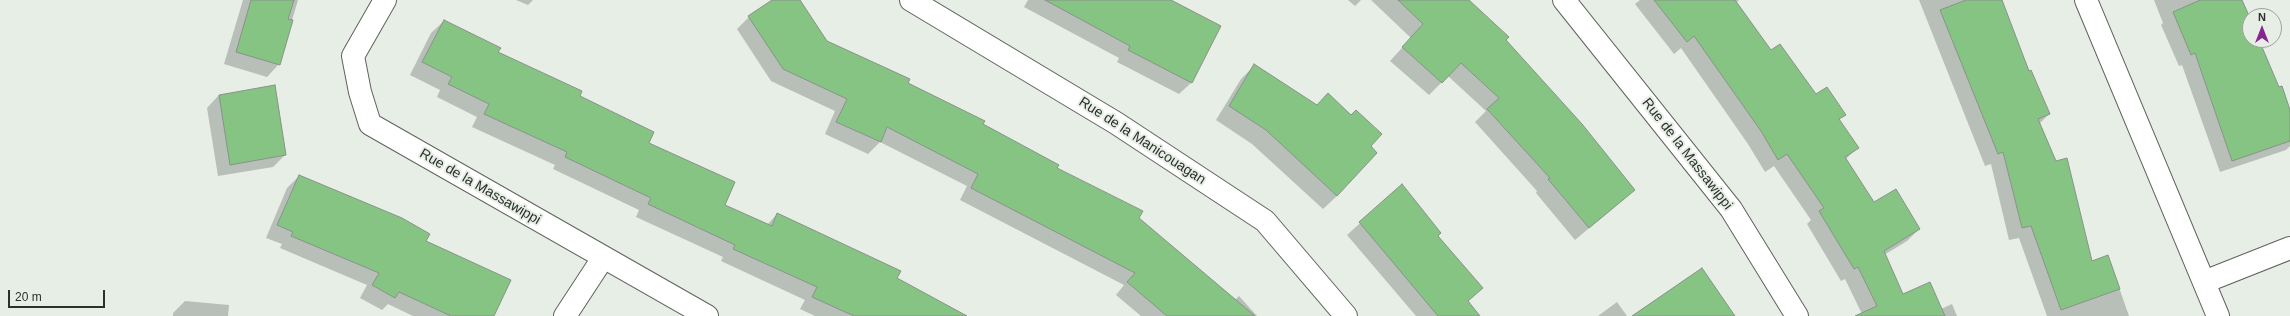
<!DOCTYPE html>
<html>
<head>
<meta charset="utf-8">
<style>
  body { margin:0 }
  #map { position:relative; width:2290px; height:316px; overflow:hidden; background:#e6eee6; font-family:Helvetica,sans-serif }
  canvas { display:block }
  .north { position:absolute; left:2242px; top:8px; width:40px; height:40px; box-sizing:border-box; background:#e6eee6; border:1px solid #9ca29c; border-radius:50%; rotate:0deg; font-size:11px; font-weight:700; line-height:16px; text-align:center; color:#2c2f2c }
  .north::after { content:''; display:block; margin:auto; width:14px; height:18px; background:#862791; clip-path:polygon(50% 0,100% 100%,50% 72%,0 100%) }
  .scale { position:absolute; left:8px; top:290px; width:97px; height:18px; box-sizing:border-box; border:2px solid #2c2f2c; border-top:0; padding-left:5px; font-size:12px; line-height:14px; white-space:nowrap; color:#2c2f2c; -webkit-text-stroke:3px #e6eee6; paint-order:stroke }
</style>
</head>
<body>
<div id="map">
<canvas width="2290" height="316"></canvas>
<div class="north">N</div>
<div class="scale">20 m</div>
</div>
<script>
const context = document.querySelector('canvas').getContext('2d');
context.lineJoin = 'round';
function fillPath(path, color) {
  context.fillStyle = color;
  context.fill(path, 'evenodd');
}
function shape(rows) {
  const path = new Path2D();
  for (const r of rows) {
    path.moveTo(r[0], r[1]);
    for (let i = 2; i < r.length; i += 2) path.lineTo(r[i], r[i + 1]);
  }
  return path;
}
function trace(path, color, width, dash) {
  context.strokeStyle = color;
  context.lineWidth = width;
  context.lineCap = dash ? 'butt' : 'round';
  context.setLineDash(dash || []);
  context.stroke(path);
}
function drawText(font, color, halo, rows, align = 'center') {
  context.font = font + ' Helvetica,sans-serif';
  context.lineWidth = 4;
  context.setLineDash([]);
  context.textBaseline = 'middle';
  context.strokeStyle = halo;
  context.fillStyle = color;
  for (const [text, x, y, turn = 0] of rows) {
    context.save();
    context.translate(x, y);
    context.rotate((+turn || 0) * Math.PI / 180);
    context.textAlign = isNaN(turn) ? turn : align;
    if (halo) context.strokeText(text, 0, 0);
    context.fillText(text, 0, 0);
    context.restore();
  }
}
const shadow = shape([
  [243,0,298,0,279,64,267,77,224,64],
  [516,0,533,0,528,5],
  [774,0,799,0,827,42,982,125,1138,219,1235,300,1239,296,1257,316,1141,316,1116,295,1124,285,960,200,967,186,880,142,868,154,825,134,835,111,771,81,737,29,749,17],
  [1028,0,1138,0,1192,82,1179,94,1117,62,1119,58,1024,7],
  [1348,0,1361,0,1355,6],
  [1371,0,1469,0,1634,190,1575,240,1536,193,1537,191,1475,122,1486,111,1448,76,1429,95,1390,61,1411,38],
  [1640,0,1739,0,1736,3,1771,52,1816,96,1844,115,1839,120,1857,148,1845,160,1874,203,1919,229,1907,241,1884,255,1903,295,1941,309,1952,304,1957,316,1863,316,1845,279,1841,281,1807,224,1811,220,1774,166,1765,172,1748,144,1681,48,1674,54,1635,4],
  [1919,0,2001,0,2028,72,2049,114,2039,124,2091,262,2108,256,2129,316,2047,316,2019,238,2009,240,1991,164,1985,166],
  [2154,0,2241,0,2250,21,2250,40,2258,40,2290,113,2290,146,2286,150,2220,172,2182,65,2179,66,2161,25,2163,23],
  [444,21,497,53,579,97,648,143,723,205,767,225,777,214,965,316,815,316,800,309,805,300,721,261,723,257,636,217,639,210,553,169,555,165,472,127,477,117,437,97,440,90,410,75,431,33],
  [1254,66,1317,106,1351,116,1370,146,1337,196,1323,209,1252,144,1216,120,1241,79],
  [274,87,285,155,273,167,218,176,207,108,219,95],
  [299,176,425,242,493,316,413,316,388,304,382,310,360,298,367,285,280,248,282,244,266,238,287,188],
  [1402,185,1437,236,1482,288,1467,302,1467,316,1416,316,1347,235],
  [185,301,229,305,228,316,173,316,173,313],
  [1617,302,1627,316,1598,316]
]);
const building = shape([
  [251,0,294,0,288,19,293,20,280,65,236,52,251,0],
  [772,0,800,0,827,41,910,79,908,83,985,121,983,124,1059,165,1057,168,1143,211,1139,218,1255,316,1167,316,1127,282,1135,273,971,188,978,174,887,127,881,142,836,122,847,99,783,69,748,16,772,0],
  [1045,0,1171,0,1221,26,1192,83,1128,50,1130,46,1045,0],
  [1398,0,1469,0,1509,37,1506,40,1582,124,1635,190,1589,228,1548,179,1550,178,1487,109,1499,98,1461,63,1442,83,1402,47,1423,24,1398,0],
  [1654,0,1735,0,1771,50,1780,44,1816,94,1827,87,1846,115,1839,119,1859,148,1845,157,1874,202,1896,189,1920,229,1884,251,1903,294,1930,282,1945,316,1855,316,1877,306,1858,267,1854,269,1819,211,1824,208,1787,154,1778,160,1761,131,1694,36,1687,42,1654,0],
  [1966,0,2002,0,2029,71,2031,70,2050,114,2038,119,2056,161,2067,158,2092,261,2108,255,2120,289,2061,310,2031,226,2022,228,2003,152,1998,154,1940,10,1966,0],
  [2200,0,2242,0,2250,18,2250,40,2259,40,2279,87,2282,86,2290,110,2290,141,2232,161,2195,53,2191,55,2173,12,2200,0],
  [444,20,501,48,498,52,582,91,580,96,654,132,649,143,735,182,725,205,772,226,777,213,901,271,897,278,967,316,854,316,812,297,817,287,733,249,735,245,648,204,651,198,565,157,567,152,484,114,489,104,448,84,452,77,422,62,444,20],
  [1254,64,1317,105,1328,93,1351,115,1356,110,1382,134,1371,146,1377,153,1337,196,1266,130,1229,106,1254,64],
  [275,85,286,155,230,165,219,95,275,85],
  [299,175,402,218,430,234,426,241,511,280,494,316,451,316,399,292,395,298,372,285,379,273,291,236,293,232,277,225,299,175],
  [1402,184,1441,233,1438,236,1483,288,1468,301,1480,316,1438,316,1359,222,1402,184],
  [1702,268,1735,316,1632,316,1702,268]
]);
const minor = shape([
  [385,0,353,56,360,92,370,124,707,316],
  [911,0,1116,123,1265,221,1346,316],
  [1564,0,1731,209,1797,316],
  [2086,0,2218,316],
  [2204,282,2290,248],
  [565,316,603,258]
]);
const streetNames = [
  ["Rue de la Manicouagan",1142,141,33],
  ["Rue de la Massawippi",1687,154,52],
  ["Rue de la Massawippi",480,187,30]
];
fillPath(shadow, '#0003');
fillPath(building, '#85c483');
trace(building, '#8a918a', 1);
trace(minor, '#5e645d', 24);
trace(minor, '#fff', 22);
drawText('14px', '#2c2f2c', '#e6eee6', streetNames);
</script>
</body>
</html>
